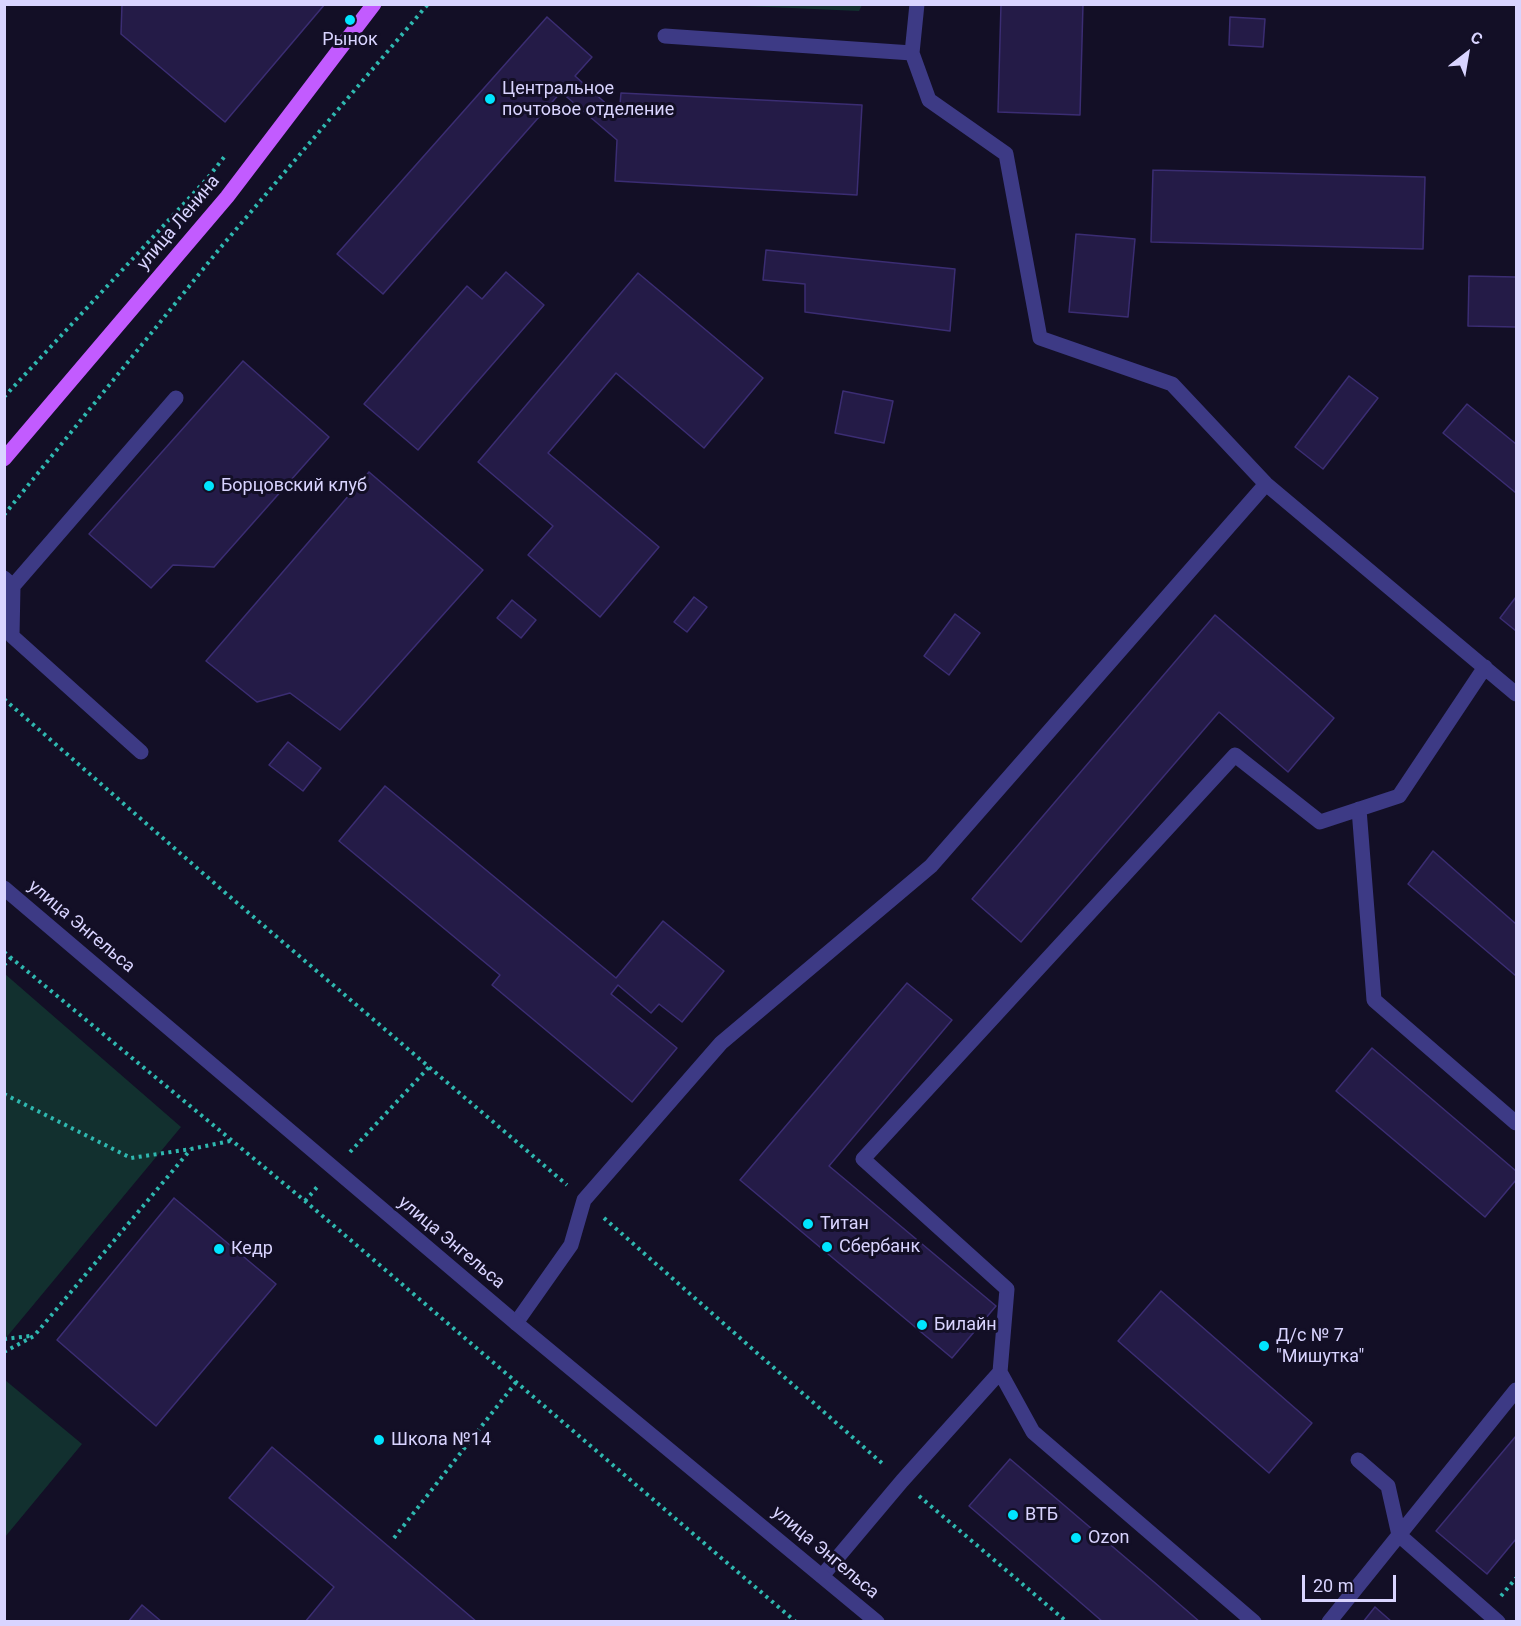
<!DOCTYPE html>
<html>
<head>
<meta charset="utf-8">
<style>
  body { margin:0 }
  #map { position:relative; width:1521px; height:1626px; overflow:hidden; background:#130f26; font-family:Roboto,sans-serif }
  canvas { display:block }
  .frame { position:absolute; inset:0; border:6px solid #d9d4ff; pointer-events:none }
  .north { position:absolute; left:1437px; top:24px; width:60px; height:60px; -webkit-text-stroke:4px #130f26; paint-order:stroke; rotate:31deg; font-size:16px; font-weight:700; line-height:24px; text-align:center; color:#d9d4ff }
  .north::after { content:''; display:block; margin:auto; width:21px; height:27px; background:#d9d4ff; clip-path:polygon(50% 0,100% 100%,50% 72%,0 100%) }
  .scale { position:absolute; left:1302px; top:1575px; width:94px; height:27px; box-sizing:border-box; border:3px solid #d9d4ff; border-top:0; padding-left:8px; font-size:18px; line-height:21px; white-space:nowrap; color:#d9d4ff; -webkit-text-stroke:4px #130f26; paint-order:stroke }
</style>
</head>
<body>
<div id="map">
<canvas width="1521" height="1626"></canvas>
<div class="frame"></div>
<div class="north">С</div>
<div class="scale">20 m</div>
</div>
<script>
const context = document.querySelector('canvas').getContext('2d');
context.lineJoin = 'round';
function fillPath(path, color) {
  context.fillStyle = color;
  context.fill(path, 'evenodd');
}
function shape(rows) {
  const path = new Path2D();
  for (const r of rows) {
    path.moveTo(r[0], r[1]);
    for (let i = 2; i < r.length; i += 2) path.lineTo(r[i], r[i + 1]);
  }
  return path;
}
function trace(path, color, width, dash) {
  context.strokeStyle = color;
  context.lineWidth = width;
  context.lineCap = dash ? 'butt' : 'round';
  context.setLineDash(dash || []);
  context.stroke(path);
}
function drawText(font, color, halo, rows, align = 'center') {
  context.font = font + ' Roboto,sans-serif';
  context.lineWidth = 6;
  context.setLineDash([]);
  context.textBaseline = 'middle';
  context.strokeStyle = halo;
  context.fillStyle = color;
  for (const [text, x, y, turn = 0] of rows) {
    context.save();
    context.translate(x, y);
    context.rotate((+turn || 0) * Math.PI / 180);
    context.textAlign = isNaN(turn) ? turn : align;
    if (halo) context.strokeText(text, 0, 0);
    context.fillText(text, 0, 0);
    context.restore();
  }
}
const green = shape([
  [723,5,862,5,859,11],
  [5,974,181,1127,5,1339],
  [5,1380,82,1444,5,1537]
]);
const building = shape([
  [122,4,325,4,225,122,121,34,122,4],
  [1001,4,1083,4,1080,115,998,112,1001,4],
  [547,17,592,57,575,76,619,115,621,93,862,105,857,195,615,181,617,140,561,92,383,294,337,254,547,17],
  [1230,17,1265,19,1263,47,1229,45,1230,17],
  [1153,170,1425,177,1423,249,1151,242,1153,170],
  [1076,234,1135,239,1128,317,1069,312,1076,234],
  [766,250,955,269,950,331,805,312,805,284,763,280,766,250],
  [506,272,544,305,418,450,364,404,467,286,482,299,506,272],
  [638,273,763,378,704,448,616,373,548,453,659,547,600,617,528,555,553,526,478,462,638,273],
  [1469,276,1516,277,1516,327,1468,326,1469,276],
  [243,361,329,437,214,567,173,565,151,588,89,534,243,361],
  [1349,376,1378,398,1323,469,1295,447,1349,376],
  [843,391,893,401,884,443,835,433,843,391],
  [1467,404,1516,444,1516,493,1443,433,1467,404],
  [369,472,483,570,340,730,290,693,257,702,206,661,369,472],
  [694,597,707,607,687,632,674,622,694,597],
  [1516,597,1516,631,1500,618,1516,597],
  [512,600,536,620,521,638,497,618,512,600],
  [955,614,980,633,949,675,924,656,955,614],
  [1215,615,1334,718,1288,772,1219,712,1021,942,972,899,1215,615],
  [288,742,321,768,303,791,269,765,288,742],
  [385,786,616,978,663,921,724,971,682,1022,659,1004,651,1013,618,985,611,994,677,1048,632,1102,492,985,500,975,339,841,385,786],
  [1433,851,1516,924,1516,976,1408,884,1433,851],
  [907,983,952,1020,829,1166,996,1306,952,1358,740,1180,907,983],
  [1372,1048,1516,1171,1516,1180,1485,1217,1336,1091,1372,1048],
  [174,1198,276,1284,156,1426,57,1340,174,1198],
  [1161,1291,1312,1423,1269,1473,1118,1341,1161,1291],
  [1516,1436,1516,1539,1487,1574,1436,1531,1516,1436],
  [272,1447,477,1622,305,1622,334,1587,229,1498,272,1447],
  [1010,1459,1154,1582,1200,1622,1103,1622,969,1506,1010,1459],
  [142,1605,162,1622,128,1622,142,1605],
  [1375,1607,1392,1622,1363,1622,1375,1607]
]);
const path = shape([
  [4,397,206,180,225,156],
  [4,515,221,247,428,4],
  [4,699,229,896,567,1185],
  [4,952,305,1201,796,1622],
  [4,965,11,958],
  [4,1094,131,1158,191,1149,230,1141],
  [350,1152,429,1067],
  [305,1201,318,1186],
  [604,1218,884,1465],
  [4,1339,30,1336],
  [4,1352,34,1336,191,1149],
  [919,1496,1067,1622],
  [394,1538,517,1381],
  [1501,1596,1516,1578]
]);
const service = shape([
  [917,4,912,53,929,100,1006,154,1040,338,1172,384,1266,484,1516,694],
  [665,36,912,53],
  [4,578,13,586,176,398],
  [13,586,12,636,141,752],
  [1359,809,1374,1000,1516,1123],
  [516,1323,571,1245,584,1200,721,1043,931,866,1266,484],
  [1000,1372,1007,1289,863,1159,1235,755,1320,822,1399,796,1485,667],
  [822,1576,902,1481,1000,1372,1033,1432,1254,1622],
  [1329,1622,1399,1535,1388,1486,1358,1460],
  [1498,1622,1399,1535,1516,1390]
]);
const minor = shape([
  [4,888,516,1323,877,1622]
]);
const primary = shape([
  [4,459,227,197,374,4]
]);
const markers = [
  [350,20,6,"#00e5ff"],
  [490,99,6,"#00e5ff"],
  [209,486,6,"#00e5ff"],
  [808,1224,6,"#00e5ff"],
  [827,1247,6,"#00e5ff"],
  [219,1249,6,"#00e5ff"],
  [922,1325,6,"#00e5ff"],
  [1264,1346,6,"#00e5ff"],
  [379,1440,6,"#00e5ff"],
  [1013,1515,6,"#00e5ff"],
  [1076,1538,6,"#00e5ff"]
];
const poiNames = [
  ["Рынок",350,40,"center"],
  ["Центральное",502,89],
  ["почтовое отделение",502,110],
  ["Борцовский клуб",221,486],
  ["Титан",820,1224],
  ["Сбербанк",839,1247],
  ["Кедр",231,1249],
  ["Билайн",934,1325],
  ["Д/с № 7",1276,1336],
  ["\"Мишутка\"",1276,1357],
  ["Школа №14",391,1440],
  ["ВТБ",1025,1515],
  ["Ozon",1088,1538]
];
const streetNames = [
  ["улица Ленина",179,223,-50],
  ["улица Энгельса",81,927,40],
  ["улица Энгельса",451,1243,40],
  ["улица Энгельса",825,1553,40]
];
fillPath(green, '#12302f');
fillPath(building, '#241b47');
trace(building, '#3b2d73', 1.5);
trace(path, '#2fb8b0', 4, [3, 4.5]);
trace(service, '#3d3a85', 15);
trace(minor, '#3d3a85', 15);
trace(primary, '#c25bff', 15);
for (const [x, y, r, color] of markers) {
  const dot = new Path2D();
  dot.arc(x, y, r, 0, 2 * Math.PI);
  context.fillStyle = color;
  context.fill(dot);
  trace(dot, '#130f26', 2);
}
drawText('18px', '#d9d4ff', '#130f26', poiNames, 'left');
drawText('18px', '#d9d4ff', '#130f26', streetNames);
</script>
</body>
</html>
